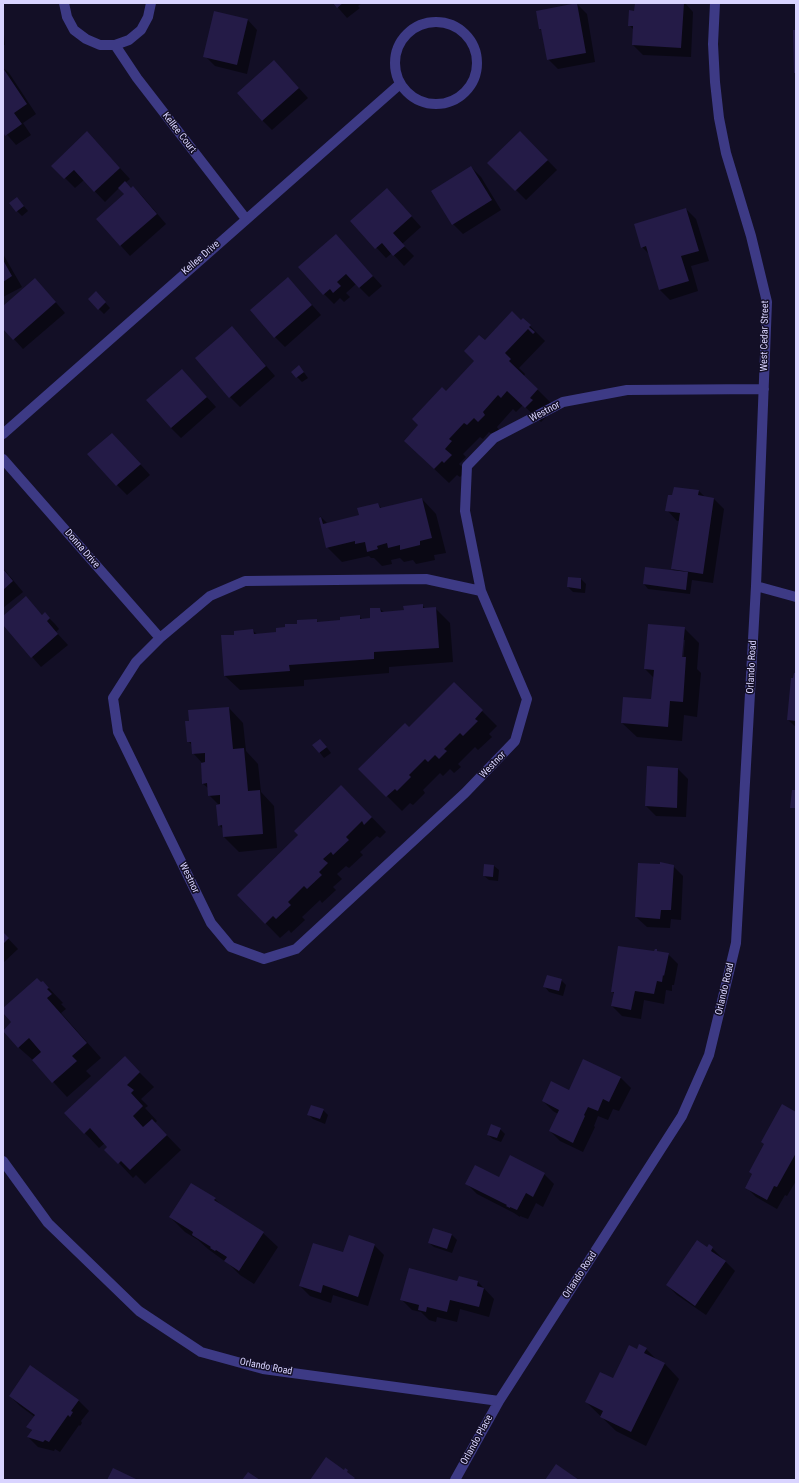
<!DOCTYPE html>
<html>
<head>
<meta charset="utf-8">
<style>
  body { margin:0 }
  #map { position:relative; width:799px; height:1483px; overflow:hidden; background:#130f26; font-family:"Roboto Condensed",sans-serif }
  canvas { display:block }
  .frame { position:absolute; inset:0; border:4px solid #d9d4ff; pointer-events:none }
</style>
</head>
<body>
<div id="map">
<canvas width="799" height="1483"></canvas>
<div class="frame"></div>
</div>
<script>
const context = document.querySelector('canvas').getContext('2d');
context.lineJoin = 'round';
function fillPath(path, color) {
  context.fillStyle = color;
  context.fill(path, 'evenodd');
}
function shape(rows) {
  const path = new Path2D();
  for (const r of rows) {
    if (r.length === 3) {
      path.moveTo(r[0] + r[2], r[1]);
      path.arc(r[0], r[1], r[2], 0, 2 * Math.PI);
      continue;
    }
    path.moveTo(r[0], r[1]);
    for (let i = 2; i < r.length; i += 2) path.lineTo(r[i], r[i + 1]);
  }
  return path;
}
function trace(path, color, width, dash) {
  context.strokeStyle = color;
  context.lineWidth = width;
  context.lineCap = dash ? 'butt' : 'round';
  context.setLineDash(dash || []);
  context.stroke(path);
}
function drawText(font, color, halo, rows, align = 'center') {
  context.font = font + ' "Roboto Condensed",sans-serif';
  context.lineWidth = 3;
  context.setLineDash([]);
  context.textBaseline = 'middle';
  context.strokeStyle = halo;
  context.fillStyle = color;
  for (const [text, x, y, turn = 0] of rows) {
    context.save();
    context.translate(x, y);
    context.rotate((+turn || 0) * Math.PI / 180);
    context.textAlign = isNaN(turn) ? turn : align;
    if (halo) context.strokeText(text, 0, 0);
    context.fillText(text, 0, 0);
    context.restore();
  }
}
const shadow = shape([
  [334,3,362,3,358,6,360,8,347,18],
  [636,3,685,3,693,12,691,57,643,55,633,45,634,30,629,25,635,12],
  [577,4,587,14,595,62,558,69,548,59,543,32,540,29],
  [247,19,257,30,247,74,215,66,205,56],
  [3,25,5,45,3,45],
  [274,61,308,98,272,130,262,120],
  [3,68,9,73,36,114,23,123,31,135,16,145,3,130],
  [520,132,557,170,526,200,489,163],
  [97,143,130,179,125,183,131,189,133,187,143,197,166,224,130,256,97,219,125,194,119,188,105,202,84,180,75,188,53,166],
  [471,167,481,177,501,210,463,234,453,224],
  [17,198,28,211,22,216,17,211],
  [397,200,421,227,402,244,414,256,404,266,392,253,386,258,352,221],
  [686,209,696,219,709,261,691,266,698,291,670,300,660,290,650,255,642,247],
  [336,235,382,286,369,297,356,284,346,293,350,297,344,302,340,298,334,304,324,294],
  [3,254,22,287,3,297],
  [288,278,321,315,285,347,275,337],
  [45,290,65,313,23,349,3,327,3,308],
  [101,298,110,308,104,314,89,299],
  [523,319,545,341,519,368,525,374,524,376,552,404,547,416,541,422,523,405,516,412,513,409,497,427,499,430,494,436,489,432,483,439,480,437,463,454,466,457,459,464,466,471,460,477,457,475,449,483,405,441,446,393,475,361,485,341,521,322],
  [242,338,275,376,240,407,230,397],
  [182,370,216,407,181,438,171,428],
  [303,371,308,378,302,382,292,372],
  [122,444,150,475,127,495,117,485],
  [699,491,705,497,714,499,724,509,713,583,692,580,690,594,648,589,644,584,675,572,672,569,679,521,677,521,667,510],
  [422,499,436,514,446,553,434,555,435,560,416,564,413,560,404,562,400,558,391,560,392,564,382,566,374,558,371,558,369,556,342,562,327,547,320,516,328,524,360,516,378,504,382,509],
  [3,568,23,592,3,608],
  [581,579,586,584,585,593,573,592,568,587],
  [422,605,426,609,436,609,450,623,453,662,389,667,389,673,304,680,304,686,240,690,225,676,235,636,253,631,257,634,277,633,298,625,316,620,319,623,341,621,359,616,363,620,371,619,380,609,384,612,405,611],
  [35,608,43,616,45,614,55,624,59,629,56,632,68,645,41,667,3,624,3,617],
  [649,625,684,628,699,643,697,669,701,673,697,717,684,715,682,741,637,737,622,723,652,700,654,678,645,669],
  [683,640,685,640,683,662,681,662],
  [796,674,796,727,788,720,794,679],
  [454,683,497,726,489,734,492,737,478,750,475,747,458,764,461,767,454,773,450,769,443,776,440,773,423,790,425,793,413,805,410,803,402,811,360,769,409,728],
  [229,708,243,723,246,751,258,764,261,792,274,806,277,848,239,852,224,837,223,829,219,825,219,805,209,795,208,788,203,784,203,764,193,753,193,746,188,741],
  [314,745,325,745,331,753,324,758],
  [648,767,678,769,688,779,686,817,656,816,646,806],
  [356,801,386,832,380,838,377,836,360,852,363,855,349,868,346,866,337,874,342,879,333,887,336,890,322,903,320,900,302,917,305,920,291,933,289,930,280,938,238,895],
  [494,866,499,870,498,881,489,880,484,876],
  [673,866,683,876,681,920,671,919,670,928,647,927,636,917],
  [3,933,18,949,3,963],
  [656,950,658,952,668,954,678,964,674,985,672,985,672,991,666,990,664,1004,644,1000,641,1019,622,1016,612,1006,614,994,612,991],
  [561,980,566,985,563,996,549,992,545,987],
  [43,982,63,1003,61,1004,66,1009,61,1013,101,1058,86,1071,91,1076,67,1097,34,1061,18,1047,12,1022,3,1012,3,1010],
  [584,1061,621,1078,631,1088,619,1111,613,1109,608,1120,598,1116,594,1126,595,1127,583,1152,560,1141,550,1131,558,1114,553,1111,543,1101,569,1091],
  [139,1072,154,1087,141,1099,148,1106,145,1108,157,1121,155,1123,181,1150,145,1184,136,1175,133,1178,119,1163,105,1143,99,1148,66,1113],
  [323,1110,328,1115,325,1124,313,1119,308,1114],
  [796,1113,796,1181,787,1196,785,1195,777,1209,756,1197,746,1187],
  [500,1129,505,1134,501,1142,493,1139,488,1135],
  [544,1174,554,1184,543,1207,536,1203,528,1219,520,1216,520,1217,514,1213,477,1194,467,1184,500,1178],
  [191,1184,215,1199,223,1207,263,1233,278,1247,254,1284,240,1275,230,1265,208,1249,198,1240,185,1232,170,1217],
  [434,1230,452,1235,457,1240,452,1253,434,1247,429,1243],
  [374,1245,384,1255,368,1306,333,1295,331,1303,310,1296,300,1286,344,1254],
  [709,1245,735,1271,706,1315,677,1295,667,1285],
  [458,1282,478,1282,494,1299,489,1317,460,1309,457,1322,437,1317,436,1322,429,1320,421,1312,412,1310,402,1300],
  [646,1349,658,1361,665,1364,679,1379,646,1446,616,1431,586,1402,614,1380,637,1350],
  [30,1367,79,1401,89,1411,81,1421,82,1423,80,1426,79,1425,60,1452,55,1449,54,1451,38,1447,28,1437,32,1431,28,1426,35,1417,20,1406,10,1396]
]);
const building = shape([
  [333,3,343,3,337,8],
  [577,3,586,53,547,60,541,29,539,29,536,11],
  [635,3,684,3,681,48,632,45,633,26,628,26,629,10,634,11],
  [214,11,248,19,237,65,203,57],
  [793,30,796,30,796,73,794,73],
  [274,60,299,88,262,121,237,93],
  [3,68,27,104,14,113,22,124,5,136,3,132],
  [87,131,120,168,94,192,74,170,64,179,51,166],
  [520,131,548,160,515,191,487,163],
  [471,166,492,200,452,225,431,191],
  [125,181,131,188,133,186,157,214,120,246,96,219,124,194,118,188],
  [387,188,412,216,393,233,405,246,393,256,382,243,375,249,350,221],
  [17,197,24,206,16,212,9,203],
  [686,208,699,251,681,256,689,281,659,290,646,246,641,248,634,224],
  [336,234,373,276,359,288,346,274,337,282,341,286,333,293,330,289,323,295,298,267],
  [3,260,12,276,3,282],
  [288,277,312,305,274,338,250,310],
  [35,278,56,302,13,340,3,329,3,306],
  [96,291,106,302,98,310,88,299],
  [512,311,521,320,523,318,531,325,529,327,535,332,533,334,528,329,505,353,511,359,509,361,538,389,530,398,533,400,525,408,507,391,501,398,498,395,483,412,485,415,478,422,474,418,467,425,464,423,449,439,452,441,445,449,452,455,444,463,442,461,434,469,404,441,418,425,412,419,442,387,446,391,474,361,464,351,479,335,485,340],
  [232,326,266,366,229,398,195,358],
  [299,365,304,372,296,378,291,372],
  [182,369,207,397,171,428,146,400],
  [112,433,141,464,116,486,87,454],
  [674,487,699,490,698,495,714,498,703,574,671,569,680,513,665,511,668,495,672,495],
  [422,498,432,538,420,541,420,545,400,550,400,545,388,548,387,543,377,546,378,549,367,552,365,542,355,544,355,541,326,548,319,518,321,517,323,524,359,515,357,508,378,503,380,508],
  [645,567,688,572,686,590,643,584],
  [3,569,13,581,3,590],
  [568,577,581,578,581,589,567,587],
  [26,596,42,615,45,612,50,618,47,621,58,634,31,658,3,625,3,616],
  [423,604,423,608,436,607,439,648,374,652,374,659,289,665,290,671,224,676,221,635,234,635,234,631,253,629,254,634,276,632,276,628,285,627,285,624,297,624,297,620,317,619,317,622,340,620,340,617,360,615,360,619,370,618,370,608,380,608,381,612,404,610,403,606],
  [648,624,685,627,682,657,686,657,683,702,670,701,668,727,621,723,623,697,651,699,654,670,644,669],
  [794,673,796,673,796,721,787,720,791,678,793,678],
  [454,682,483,710,475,719,478,721,463,736,460,733,444,749,447,751,439,759,435,755,428,762,425,759,409,775,411,777,397,791,395,789,386,797,358,769,405,723,409,727],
  [229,707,233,749,244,748,248,791,260,790,263,834,223,837,222,825,218,826,216,805,220,804,220,795,208,796,207,783,202,784,201,763,205,762,205,753,192,754,191,742,187,742,185,721,189,721,188,710],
  [320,739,327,747,319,753,312,745],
  [647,766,678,768,677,808,645,806],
  [341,785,372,817,364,825,362,821,346,837,349,840,333,855,331,852,323,859,328,863,319,872,322,875,307,889,304,886,288,902,291,905,276,919,273,916,265,924,237,895,298,835,294,831],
  [792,790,796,790,796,808,790,808],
  [660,862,674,865,671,910,661,910,660,919,635,917,638,863,660,864],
  [484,864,494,865,493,877,483,876],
  [3,932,9,938,3,944],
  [618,946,654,951,655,949,657,949,657,951,669,953,664,976,663,975,662,982,657,981,654,994,635,991,631,1010,611,1006,614,992,611,992],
  [547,975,562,979,559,991,543,987],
  [37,978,41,982,43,981,49,988,47,989,52,994,47,998,87,1043,72,1056,77,1061,52,1083,32,1060,41,1052,29,1038,18,1048,3,1031,11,1022,3,1013,3,1008],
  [125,1056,140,1072,127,1085,134,1090,131,1093,143,1106,133,1116,143,1127,152,1119,167,1135,130,1170,121,1161,118,1164,104,1150,107,1147,90,1128,84,1134,64,1113],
  [583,1059,621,1077,609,1102,603,1099,598,1111,588,1107,584,1115,585,1116,573,1143,549,1131,559,1110,542,1101,551,1081,569,1090],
  [782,1104,796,1112,796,1153,777,1187,774,1186,767,1200,745,1188,752,1174,749,1172,764,1144,761,1142],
  [311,1105,324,1109,320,1119,307,1115],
  [491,1124,501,1128,497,1138,487,1135],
  [510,1155,545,1173,533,1197,526,1193,517,1210,510,1207,510,1208,506,1206,507,1205,465,1184,475,1165,499,1177],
  [191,1183,216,1198,214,1200,264,1232,239,1271,224,1261,227,1257,216,1250,215,1251,210,1248,211,1247,192,1235,193,1232,169,1217],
  [433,1228,452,1234,447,1249,428,1243],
  [349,1235,375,1244,358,1297,323,1285,321,1293,299,1286,313,1243,343,1252],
  [697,1240,707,1247,709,1244,713,1247,711,1251,726,1261,695,1306,666,1285],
  [409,1268,457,1281,459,1276,478,1281,477,1286,484,1288,479,1307,450,1300,447,1312,427,1307,426,1312,418,1310,419,1305,400,1300],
  [639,1344,647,1348,644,1353,665,1363,631,1432,600,1417,603,1411,585,1402,600,1372,613,1378,629,1345,637,1349],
  [30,1365,79,1400,71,1411,73,1412,70,1417,68,1415,49,1442,45,1440,43,1442,27,1437,32,1430,26,1427,35,1415,9,1396],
  [326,1457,344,1470,345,1468,348,1470,347,1472,355,1478,353,1480,310,1480],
  [556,1464,579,1480,545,1480],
  [113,1468,138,1480,107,1480],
  [248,1472,260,1480,242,1480]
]);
const minor = shape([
  [64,3,67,17,74,30,86,39,100,45,115,45,129,40,141,30,148,17,151,3],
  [436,63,41],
  [115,45,137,78,246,219],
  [3,434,400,84],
  [3,459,160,638],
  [756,586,796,597],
  [481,591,426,579,245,581,210,596,160,638,136,662,113,698,118,732,211,923,231,947,264,959,296,949,465,793,515,741,527,699,481,591,465,511,467,466,494,438,563,402,627,390,764,389],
  [3,1161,48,1223,139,1311,201,1352,263,1369,499,1401],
  [455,1480,499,1401,682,1116,709,1055,736,943,756,586,767,302,751,236,726,153,719,118,715,82,713,44,715,3]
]);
const streetNames = [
  ["Kellee Court",179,133,52],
  ["Kellee Drive",201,258,-41],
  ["West Cedar Street",765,336,-89],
  ["Westnor",545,412,-28],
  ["Donna Drive",82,549,49],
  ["Orlando Road",752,667,-87],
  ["Westnor",493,765,-46],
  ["Westnor",189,878,64],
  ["Orlando Road",725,989,-77],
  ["Orlando Road",580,1275,-57],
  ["Orlando Road",266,1367,11],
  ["Orlando Place",477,1440,-61]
];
fillPath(shadow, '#0007');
fillPath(building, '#241b47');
trace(minor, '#3d3a85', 10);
drawText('10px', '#d9d4ff', '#130f26', streetNames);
</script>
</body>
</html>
